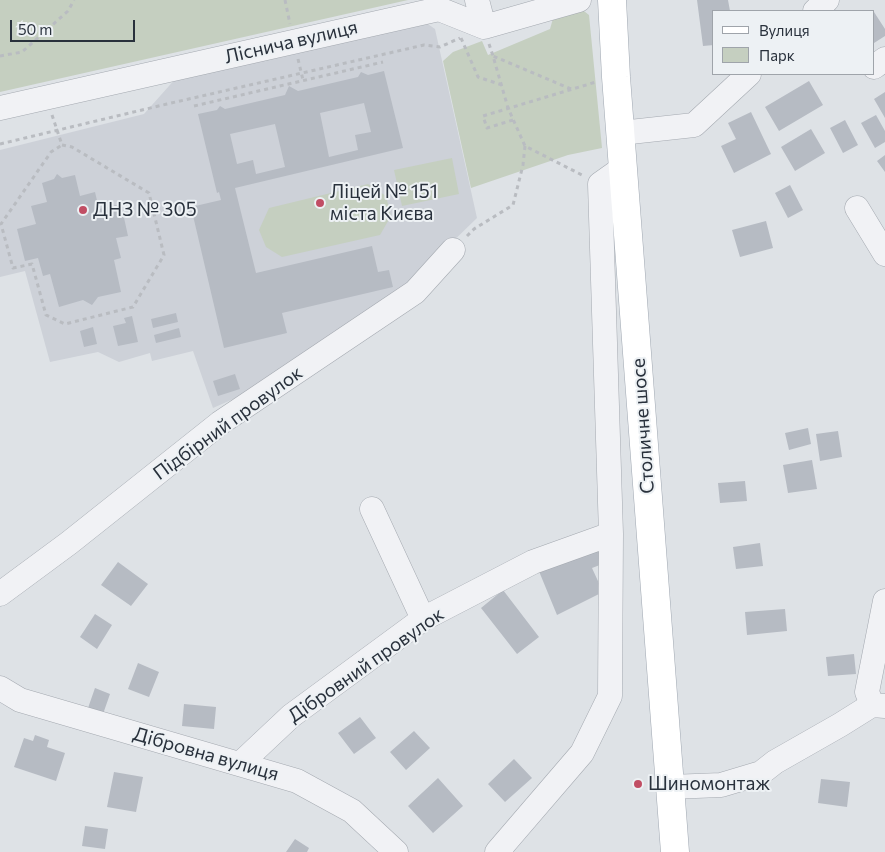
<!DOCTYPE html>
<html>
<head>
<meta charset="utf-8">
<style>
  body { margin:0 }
  #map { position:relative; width:885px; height:852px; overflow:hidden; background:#dee2e6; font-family:Commissioner,sans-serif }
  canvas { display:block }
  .legend { position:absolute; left:712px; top:10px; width:162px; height:65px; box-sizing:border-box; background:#edf1f4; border:1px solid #9fa4aa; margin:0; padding:6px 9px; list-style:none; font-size:15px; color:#29313c }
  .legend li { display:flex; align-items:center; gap:10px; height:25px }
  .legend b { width:25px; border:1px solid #9fa4aa }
  .scale { position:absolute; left:10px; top:20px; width:125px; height:22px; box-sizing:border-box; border:2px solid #29313c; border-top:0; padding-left:6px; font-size:15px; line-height:18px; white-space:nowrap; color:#29313c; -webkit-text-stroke:4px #edf1f4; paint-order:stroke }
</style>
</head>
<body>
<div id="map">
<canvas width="885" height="852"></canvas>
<ul class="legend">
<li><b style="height:6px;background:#fff"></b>Вулиця</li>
<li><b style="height:14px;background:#c5cfc0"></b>Парк</li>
</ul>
<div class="scale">50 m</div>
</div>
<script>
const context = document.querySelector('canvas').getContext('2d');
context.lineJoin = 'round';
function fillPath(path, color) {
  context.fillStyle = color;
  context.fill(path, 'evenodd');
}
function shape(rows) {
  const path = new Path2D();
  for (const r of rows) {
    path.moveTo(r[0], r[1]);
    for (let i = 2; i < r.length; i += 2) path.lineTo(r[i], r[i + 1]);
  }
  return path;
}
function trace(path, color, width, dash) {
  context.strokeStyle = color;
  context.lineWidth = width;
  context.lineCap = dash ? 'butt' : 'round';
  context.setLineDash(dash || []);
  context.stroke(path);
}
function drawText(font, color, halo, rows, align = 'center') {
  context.font = font + ' Commissioner,sans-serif';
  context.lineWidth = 4;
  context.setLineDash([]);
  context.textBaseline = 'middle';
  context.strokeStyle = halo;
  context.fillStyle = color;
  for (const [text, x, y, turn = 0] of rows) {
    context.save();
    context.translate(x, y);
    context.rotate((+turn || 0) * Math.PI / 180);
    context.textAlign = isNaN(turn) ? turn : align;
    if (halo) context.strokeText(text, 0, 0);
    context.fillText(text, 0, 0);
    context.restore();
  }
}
const built = shape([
  [422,20,435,29,477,218,405,288,258,388,213,408,193,351,152,361,150,353,119,362,98,352,50,362,25,271,0,277,0,150,144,114,177,77]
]);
const green = shape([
  [0,0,408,0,0,92],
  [580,8,589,15,602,148,568,155,471,188,443,61,453,52,482,41,488,55,550,29,554,15],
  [452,158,459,194,402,206,394,170],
  [368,184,386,196,391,216,380,235,282,257,266,247,259,230,269,208]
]);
const building = shape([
  [697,0,728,0,730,11,714,11,714,45,703,46],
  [874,12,885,29,885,36,874,43],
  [384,71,403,148,235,188,256,273,372,246,378,272,389,270,393,287,282,313,287,333,224,348,191,207,221,200,219,192,217,193,198,114,217,110,220,106,225,109,285,95,289,86,298,91,358,77,361,72,368,75],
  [364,103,371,132,355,135,358,150,329,157,320,113],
  [275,124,285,167,256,174,253,160,237,164,230,134],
  [809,81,823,105,779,131,765,107],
  [885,92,885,118,874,99],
  [751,112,771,154,734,173,721,146,736,139,728,123],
  [876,115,885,131,885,142,875,148,861,123],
  [845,120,858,145,843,153,830,128],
  [811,129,825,153,795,171,781,147],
  [885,155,885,172,877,161],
  [57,174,62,178,75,175,80,196,95,192,99,209,121,204,128,236,116,238,121,258,114,260,121,292,98,297,92,305,83,300,59,307,50,274,43,276,38,258,25,261,17,229,36,224,31,206,47,202,42,183,54,179],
  [790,185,803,210,788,218,775,193],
  [766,221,773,248,740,257,732,230],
  [176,313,178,322,153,328,151,319],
  [132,316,138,342,118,346,113,326,126,323,124,318],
  [93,327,97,344,84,347,80,331],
  [179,328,181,337,156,343,154,335],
  [235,374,240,389,218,396,213,381],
  [808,428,811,444,789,450,785,433],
  [838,431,842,457,820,461,816,434],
  [812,460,817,489,788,493,783,465],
  [745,481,747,501,720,503,718,483],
  [760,543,763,566,736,569,733,547],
  [598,546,605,563,592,568,603,592,557,615,536,564],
  [118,562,148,584,131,606,101,585],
  [503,590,539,637,517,654,481,608],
  [785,609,787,631,747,635,745,612],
  [95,614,112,625,97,649,80,637],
  [854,654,856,674,828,676,826,657],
  [138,663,159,672,149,697,128,689],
  [95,688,110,694,103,714,88,708],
  [184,704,216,707,214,729,182,726],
  [360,717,376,738,354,754,338,733],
  [414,731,430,748,406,770,390,752],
  [35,735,49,740,47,747,65,753,56,781,14,767,24,738,33,741],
  [514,759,532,778,505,802,488,784],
  [114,772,143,777,136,812,107,807],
  [438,778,463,806,433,833,408,806],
  [821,779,850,782,847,807,818,803],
  [85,826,108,829,105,849,82,846],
  [295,839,309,848,307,852,286,852]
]);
const path = shape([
  [285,0,290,24],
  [461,38,478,77,502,85],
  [489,44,493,56],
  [0,56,22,52,68,11,74,0],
  [298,59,303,80],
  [571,89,493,56,508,108,525,146,584,176],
  [194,106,383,62],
  [52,115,62,145],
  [513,120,487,128,483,116,596,82],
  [0,144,167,104,424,45,440,47,460,38],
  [62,145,72,147,149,193,164,255,133,307,65,324,46,315,32,264,13,268,1,224,51,152,62,145],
  [467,236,474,229,513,205,523,165,525,146]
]);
const minor = shape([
  [477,0,484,27],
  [815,11,827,0],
  [874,67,885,59],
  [0,108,439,9,484,27,579,0],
  [621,133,694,125,749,74],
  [857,208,885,254],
  [372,509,423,619],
  [0,594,69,543,220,423,415,292,453,250],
  [0,688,20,700,297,781,352,811,396,852],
  [872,705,867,692,885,601],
  [241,763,291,716,423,619,533,562,611,534],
  [670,787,721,785,761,773,775,762,840,725,872,705,885,706],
  [497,852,582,753,610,696,611,534,600,184,624,167]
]);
const major = shape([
  [612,0,616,77,675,852]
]);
const markers = [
  [320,203,5,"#c14e64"],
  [83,210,5,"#c14e64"],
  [638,784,5,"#c14e64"]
];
const streetNames = [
  ["Ліснича вулиця",291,42,-13],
  ["Підбірний провулок",228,423,-36],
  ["Столичне шосе",643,426,-94],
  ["Дібровний провулок",366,665,-35],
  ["Дібровна вулиця",206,754,16]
];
const poiNames = [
  ["Ліцей № 151",330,192],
  ["міста Києва",330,214],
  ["ДНЗ № 305",93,210],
  ["Шиномонтаж",648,784]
];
fillPath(built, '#cdd1d8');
fillPath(green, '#c5cfc0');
fillPath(building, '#b6bbc3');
trace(minor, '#a4a9b0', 25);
trace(major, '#9fa7b1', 29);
trace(path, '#b9bcc1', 3, [4, 4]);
trace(minor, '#f1f2f5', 24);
trace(major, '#fff', 28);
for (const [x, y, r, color] of markers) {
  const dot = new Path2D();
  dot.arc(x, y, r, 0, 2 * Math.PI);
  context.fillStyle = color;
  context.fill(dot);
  trace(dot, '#edf1f4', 2);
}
drawText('19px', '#29313c', '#edf1f4', streetNames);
drawText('19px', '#29313c', '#edf1f4', poiNames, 'left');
</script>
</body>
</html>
